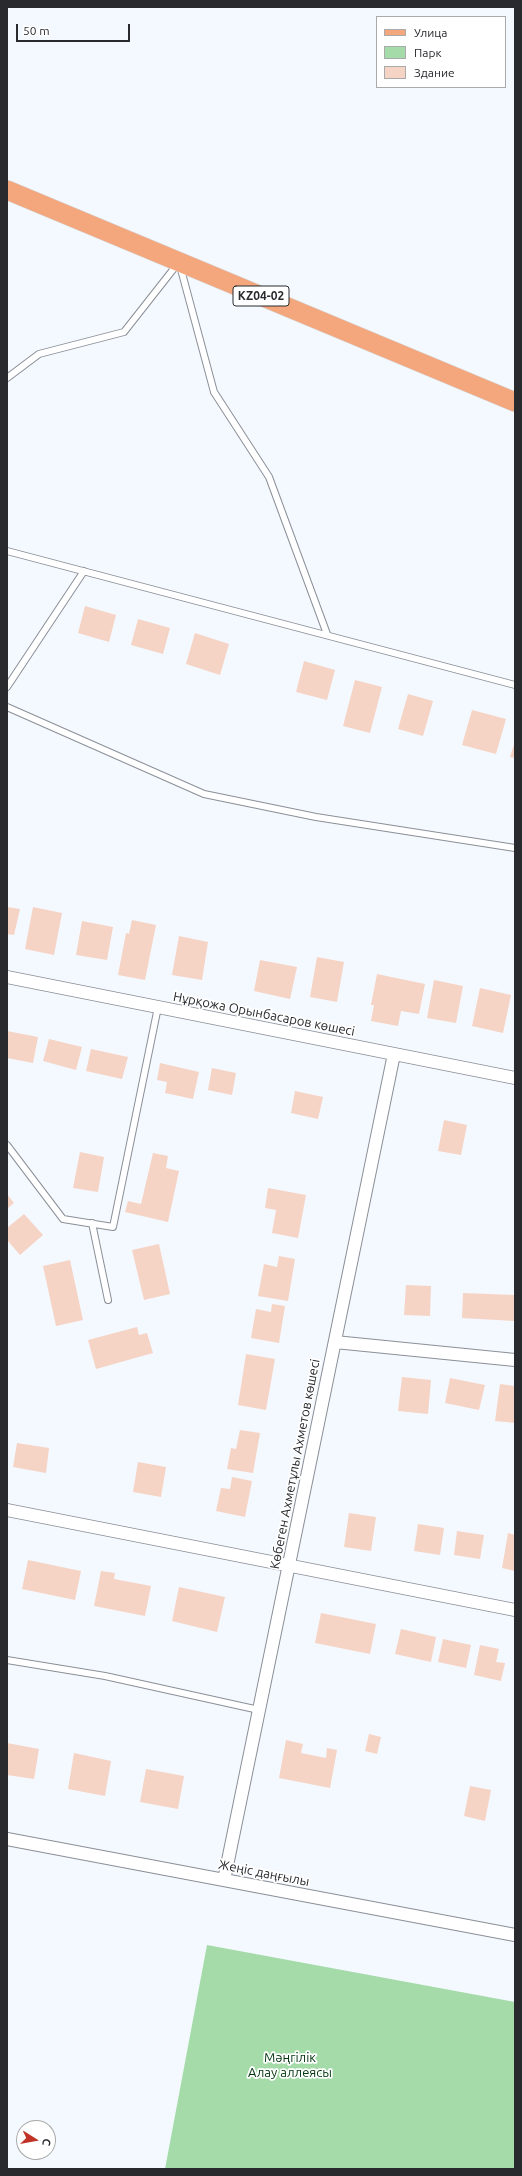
<!DOCTYPE html>
<html>
<head>
<meta charset="utf-8">
<style>
  body { margin:0 }
  #map { position:relative; width:522px; height:2176px; overflow:hidden; background:#f4f8ff; font-family:Ubuntu,sans-serif }
  canvas { display:block }
  .frame { position:absolute; inset:0; border:8px solid #292a2e; pointer-events:none }
  .legend { position:absolute; left:376px; top:16px; width:130px; height:72px; box-sizing:border-box; background:#fff; border:1px solid #a9aaab; margin:0; padding:5px 7px; list-style:none; font-size:12px; color:#292a2e }
  .legend li { display:flex; align-items:center; gap:8px; height:20px }
  .legend b { width:20px; border:1px solid #a9aaab }
  .north { position:absolute; left:16px; top:2120px; width:40px; height:40px; box-sizing:border-box; background:#fff; border:1px solid #a9aaab; border-radius:50%; rotate:101deg; font-size:11px; font-weight:700; line-height:16px; text-align:center; color:#292a2e }
  .north::after { content:''; display:block; margin:auto; width:14px; height:18px; background:#c03326; clip-path:polygon(50% 0,100% 100%,50% 72%,0 100%) }
  .scale { position:absolute; left:16px; top:24px; width:114px; height:18px; box-sizing:border-box; border:2px solid #292a2e; border-top:0; padding-left:5px; font-size:12px; line-height:14px; white-space:nowrap; color:#292a2e; -webkit-text-stroke:3px #fff; paint-order:stroke }
</style>
</head>
<body>
<div id="map">
<canvas width="522" height="2176"></canvas>
<div class="frame"></div>
<ul class="legend">
<li><b style="height:5px;background:#f4a67c"></b>Улица</li>
<li><b style="height:11px;background:#a4dba9"></b>Парк</li>
<li><b style="height:11px;background:#f6d4c5"></b>Здание</li>
</ul>
<div class="north">С</div>
<div class="scale">50 m</div>
</div>
<script>
const context = document.querySelector('canvas').getContext('2d');
context.lineJoin = 'round';
function fillPath(path, color) {
  context.fillStyle = color;
  context.fill(path, 'evenodd');
}
function shape(rows) {
  const path = new Path2D();
  for (const r of rows) {
    path.moveTo(r[0], r[1]);
    for (let i = 2; i < r.length; i += 2) path.lineTo(r[i], r[i + 1]);
  }
  return path;
}
function trace(path, color, width, dash) {
  context.strokeStyle = color;
  context.lineWidth = width;
  context.lineCap = dash ? 'butt' : 'round';
  context.setLineDash(dash || []);
  context.stroke(path);
}
function drawText(font, color, halo, rows, align = 'center') {
  context.font = font + ' Ubuntu,sans-serif';
  context.lineWidth = 3.5;
  context.setLineDash([]);
  context.textBaseline = 'middle';
  context.strokeStyle = halo;
  context.fillStyle = color;
  for (const [text, x, y, turn = 0] of rows) {
    context.save();
    context.translate(x, y);
    context.rotate((+turn || 0) * Math.PI / 180);
    context.textAlign = isNaN(turn) ? turn : align;
    if (halo) context.strokeText(text, 0, 0);
    context.fillText(text, 0, 0);
    context.restore();
  }
}
const green = shape([
  [207,1945,515,2002,515,2169,165,2169]
]);
const building = shape([
  [85,606,116,615,109,642,78,633],
  [138,619,170,628,163,654,131,645],
  [195,633,229,644,220,675,186,664],
  [304,661,335,670,327,700,296,692],
  [355,680,382,687,370,733,343,726],
  [408,694,433,701,423,736,398,729],
  [472,710,506,719,496,754,462,745],
  [515,741,515,758,510,757],
  [7,907,20,909,14,935,7,934],
  [33,907,62,913,54,955,25,949],
  [132,920,156,925,145,980,118,975,126,933,129,934],
  [82,921,113,927,107,960,76,955],
  [179,936,208,942,202,980,172,975],
  [317,957,344,962,337,1002,310,997],
  [260,960,297,967,290,999,254,991],
  [377,974,425,984,419,1014,401,1011,398,1026,371,1021,374,1005,371,1005],
  [434,980,463,986,456,1023,427,1018],
  [480,988,511,995,503,1033,472,1026],
  [7,1031,38,1037,33,1063,7,1058],
  [49,1039,82,1047,76,1070,43,1061],
  [91,1049,128,1057,122,1079,86,1071],
  [160,1063,199,1072,193,1099,165,1093,167,1082,157,1080],
  [212,1068,236,1073,232,1095,208,1090],
  [295,1091,323,1097,318,1119,291,1113],
  [444,1120,467,1125,461,1155,438,1151],
  [80,1152,104,1157,98,1192,73,1188],
  [153,1153,168,1156,166,1168,179,1171,168,1222,125,1212,128,1201,141,1204],
  [268,1188,306,1195,298,1238,272,1233,276,1210,265,1208],
  [7,1194,14,1203,7,1209],
  [24,1214,43,1235,20,1255,7,1240,7,1228],
  [159,1244,170,1294,144,1300,132,1250],
  [279,1256,295,1259,288,1301,258,1296,264,1264,277,1267],
  [70,1260,83,1320,56,1326,43,1266],
  [406,1285,431,1286,430,1316,404,1315],
  [463,1293,515,1295,514,1321,462,1318],
  [272,1304,285,1306,279,1343,251,1338,256,1309,271,1312],
  [137,1327,139,1335,147,1333,153,1353,96,1369,88,1340],
  [246,1354,275,1359,266,1410,238,1405],
  [402,1377,431,1380,428,1414,398,1411],
  [450,1378,485,1385,479,1410,445,1403],
  [500,1384,515,1386,515,1423,495,1421],
  [240,1430,260,1433,253,1473,227,1469,231,1448,236,1449],
  [17,1443,49,1448,46,1473,13,1467],
  [138,1462,166,1467,161,1497,133,1492],
  [232,1477,252,1481,245,1517,216,1511,221,1488,230,1489],
  [349,1513,376,1517,371,1551,344,1547],
  [418,1524,444,1528,440,1555,414,1551],
  [457,1531,484,1535,480,1559,454,1555],
  [508,1533,515,1535,515,1571,502,1568],
  [28,1560,81,1571,75,1600,22,1589],
  [101,1571,115,1573,114,1579,151,1586,145,1616,94,1606],
  [179,1587,225,1597,217,1632,172,1621],
  [321,1613,376,1624,370,1654,315,1643],
  [401,1629,436,1637,431,1662,395,1654],
  [443,1639,471,1645,466,1668,438,1662],
  [480,1645,499,1649,496,1662,505,1663,501,1681,474,1675],
  [369,1734,381,1737,377,1754,365,1751],
  [286,1740,303,1744,301,1753,326,1758,327,1748,337,1750,330,1788,279,1778],
  [7,1743,39,1749,34,1779,7,1775],
  [74,1753,111,1761,105,1796,68,1789],
  [146,1769,184,1776,178,1809,140,1802],
  [470,1786,491,1790,485,1821,464,1816]
]);
const lane = shape([
  [7,378,39,354,124,332,179,262,214,392,269,477,327,634],
  [7,551,515,685],
  [7,687,84,571],
  [7,707,204,794,316,817,515,848],
  [7,1145,63,1219,113,1227,158,1007],
  [92,1223,108,1300],
  [7,1660,105,1676,259,1710]
]);
const street = shape([
  [7,977,515,1078],
  [335,1342,515,1360],
  [7,1510,515,1610],
  [7,1839,515,1935],
  [224,1880,394,1054]
]);
const primary = shape([
  [7,190,515,402]
]);
const shields = [
  [261,296,56]
];
const shieldNames = [
  ["KZ04-02",261,296]
];
const streetNames = [
  ["Нұрқожа Орынбасаров көшесі",264,1014,11],
  ["Көбеген Ахметұлы Ахметов көшесі",295,1464,-79],
  ["Жеңіс даңғылы",264,1873,11]
];
const parkNames = [
  ["Мәңгілік",290,2058],
  ["Алау аллеясы",290,2073]
];
fillPath(green, '#a4dba9');
fillPath(building, '#f6d4c5');
trace(lane, '#8b8f97', 8);
trace(street, '#8b8f97', 14);
trace(primary, '#d4d4d5', 20);
trace(lane, '#fff', 6);
trace(street, '#fff', 12);
trace(primary, '#f4a67c', 19);
for (const [x, y, w] of shields) {
  const box = new Path2D();
  box.roundRect(x - w / 2, y - 10, w, 20, 3);
  context.fillStyle = '#fff';
  context.fill(box);
  trace(box, '#292a2e', 1);
}
drawText('bold 12px', '#292a2e', null, shieldNames);
drawText('13px', '#292a2e', '#fff', streetNames);
drawText('13px', '#02350e', '#fff', parkNames);
</script>
</body>
</html>
